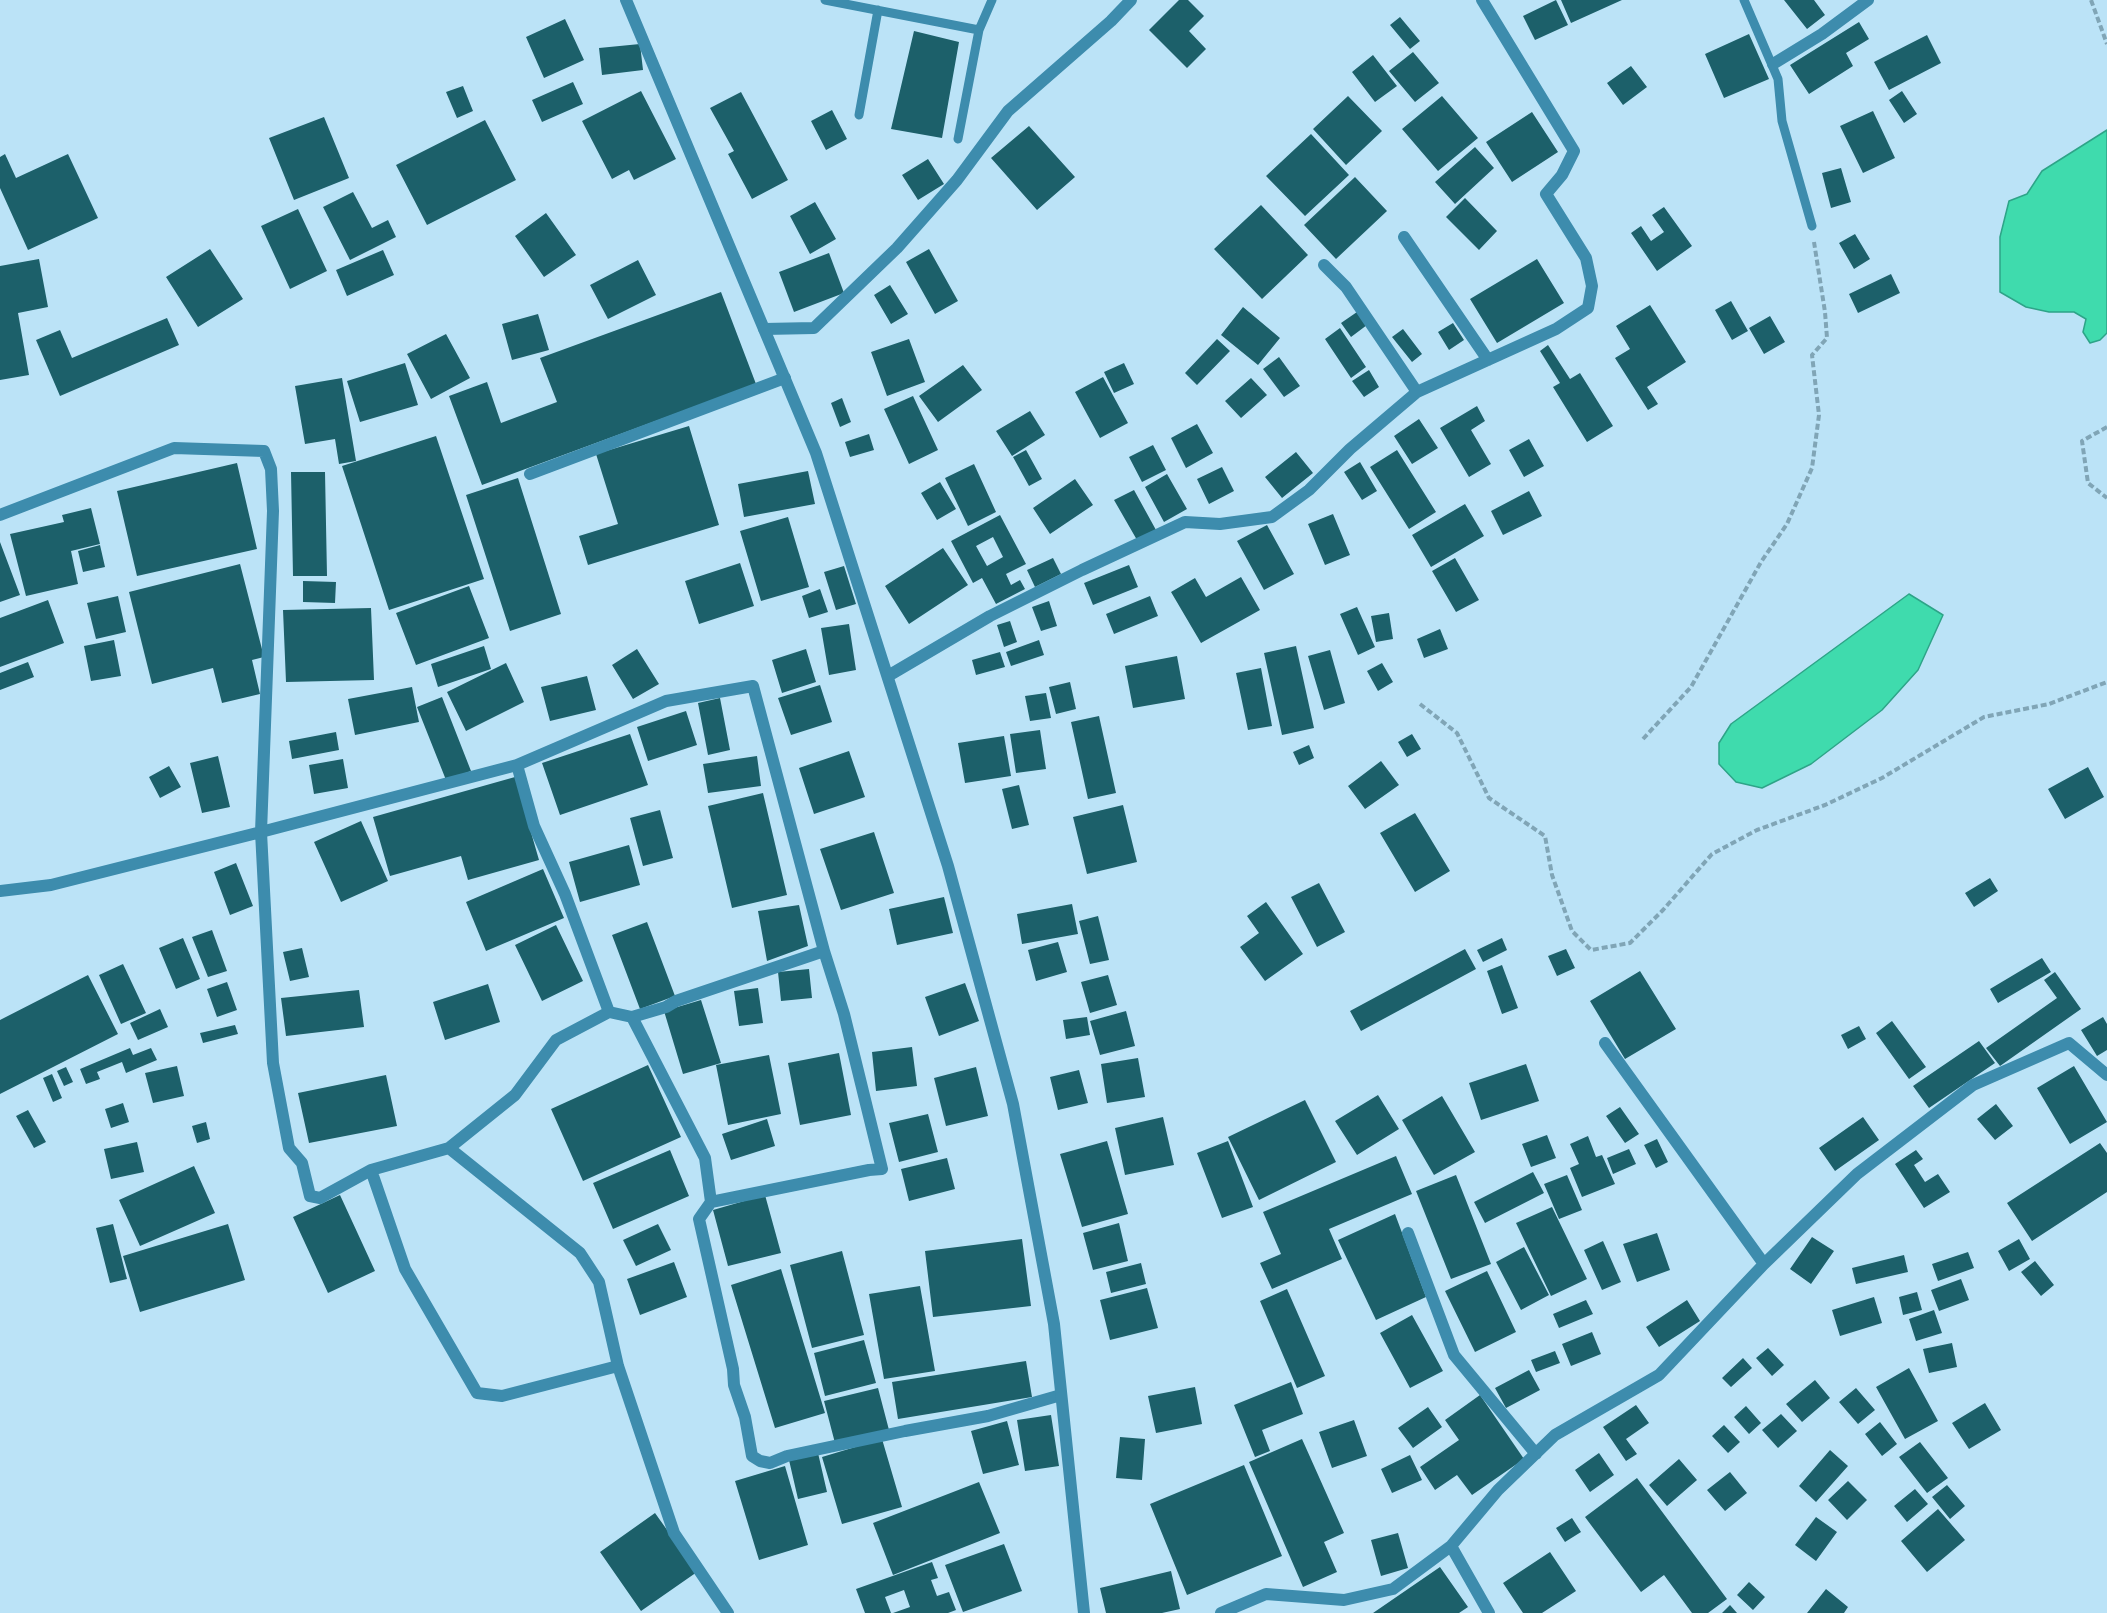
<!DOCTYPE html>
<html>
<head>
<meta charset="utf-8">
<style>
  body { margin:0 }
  canvas { display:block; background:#bbe3f7 }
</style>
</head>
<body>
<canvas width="2107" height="1613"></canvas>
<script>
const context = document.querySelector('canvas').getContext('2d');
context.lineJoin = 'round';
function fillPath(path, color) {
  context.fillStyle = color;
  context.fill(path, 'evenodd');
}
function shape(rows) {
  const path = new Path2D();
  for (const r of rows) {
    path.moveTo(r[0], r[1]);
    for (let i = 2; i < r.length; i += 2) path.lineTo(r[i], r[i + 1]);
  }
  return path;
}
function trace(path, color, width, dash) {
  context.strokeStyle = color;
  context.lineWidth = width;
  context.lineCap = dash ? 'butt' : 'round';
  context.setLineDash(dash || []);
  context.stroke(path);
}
const water = shape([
  [2107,130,2107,333,2100,340,2090,343,2083,332,2086,319,2074,312,2049,312,2026,307,2000,292,2000,237,2009,201,2027,194,2042,171,2107,130],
  [1909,594,1943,615,1918,670,1882,710,1811,764,1762,788,1736,782,1719,764,1719,743,1731,724,1909,594]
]);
const building = shape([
  [1179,0,1188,0,1204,16,1189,31,1206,49,1187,68,1149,30],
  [1556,0,1568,25,1535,40,1523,16],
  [1561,0,1622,0,1571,23],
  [1784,0,1814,0,1825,15,1807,29],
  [1400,17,1420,41,1410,49,1390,25],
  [565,19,584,60,544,78,526,37],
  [1859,22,1869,39,1846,53,1853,66,1809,94,1790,65],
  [914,31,959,42,942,138,891,129],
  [1749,34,1769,79,1724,98,1705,54],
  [1927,35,1941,63,1889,90,1874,62],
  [640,44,643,70,602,75,599,48],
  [1413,52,1439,83,1415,102,1389,71],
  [1373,55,1397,86,1375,102,1352,72],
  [1631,66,1647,87,1623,105,1607,83],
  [573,82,583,104,542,122,532,100],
  [463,86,473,111,457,118,446,92],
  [641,91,676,159,634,180,629,170,612,179,582,121],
  [1902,91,1917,114,1904,123,1889,100],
  [741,92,788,180,752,199,728,154,734,151,710,108],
  [1348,96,1382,131,1346,165,1313,129],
  [1442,96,1478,138,1438,171,1402,129],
  [832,110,847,139,826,150,811,121],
  [1873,111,1895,158,1863,173,1840,126],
  [1532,112,1558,152,1512,182,1486,142],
  [324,117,349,178,294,200,269,138],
  [485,120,516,180,427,225,396,165],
  [1029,126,1075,177,1037,210,991,158],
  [1311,134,1349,175,1305,216,1266,176],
  [1475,147,1494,168,1455,204,1435,182],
  [5,154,16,178,68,154,98,218,28,250,0,188,0,157],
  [928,159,944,184,918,200,902,175],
  [1841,168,1851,202,1831,208,1822,173],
  [1355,177,1387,211,1336,259,1304,225],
  [353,192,372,228,388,220,396,237,350,260,323,207],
  [1465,198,1497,231,1479,250,1446,217],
  [815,202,836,239,810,254,790,216],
  [1261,205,1308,255,1262,299,1214,249],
  [1664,207,1692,246,1657,271,1631,233,1641,226,1651,241,1664,232,1652,215],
  [298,209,327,271,290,289,261,226],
  [546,213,576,255,544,277,515,236],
  [1855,234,1870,259,1854,269,1839,243],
  [210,249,243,299,198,327,166,277],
  [929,249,958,301,935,314,906,262],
  [383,250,394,275,347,296,336,270],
  [829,253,844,293,794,312,779,272],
  [39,259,48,307,18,313,29,375,0,380,0,266],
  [1537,259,1564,303,1497,343,1470,299],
  [638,260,656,295,608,319,590,285],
  [1891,274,1900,293,1858,313,1849,294],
  [890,285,908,314,891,324,874,295],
  [721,292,756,384,482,485,449,396,487,382,501,423,557,402,540,358],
  [1731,301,1748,331,1732,340,1715,310],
  [1650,305,1686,362,1647,387,1658,404,1648,410,1615,358,1630,349,1616,326],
  [1243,307,1280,338,1258,365,1221,335],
  [1357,312,1367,325,1351,337,1341,323],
  [538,314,549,350,512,360,502,324],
  [1770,316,1785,342,1764,354,1749,328],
  [167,318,179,345,60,396,36,340,60,330,72,358],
  [1453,323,1464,340,1449,350,1438,332],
  [1340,328,1366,367,1351,378,1325,339],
  [1403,329,1422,354,1412,362,1392,337],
  [446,334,470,378,431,399,407,354],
  [909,339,925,382,887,396,871,352],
  [1217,339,1230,351,1197,385,1185,373],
  [1548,345,1570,379,1580,373,1613,426,1587,442,1553,387,1560,383,1540,351],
  [1279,357,1300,386,1284,397,1263,369],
  [405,363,418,405,360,422,347,381],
  [1124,363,1134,384,1114,393,1104,372],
  [963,365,982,390,938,422,919,396],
  [1369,370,1379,387,1364,397,1352,381],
  [1103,377,1128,423,1100,438,1075,392],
  [342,378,356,461,339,464,335,439,305,444,295,386],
  [1251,378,1267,395,1241,418,1225,401],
  [913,396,938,450,909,464,884,409],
  [842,398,851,422,840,427,831,403],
  [1477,406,1485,421,1471,430,1491,464,1469,477,1440,428],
  [1030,411,1045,435,1012,456,996,431],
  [1419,419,1438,448,1412,464,1394,436],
  [1197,424,1213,453,1186,468,1171,438],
  [689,426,719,525,588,565,579,536,618,524,596,454],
  [869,434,874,450,850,457,845,442],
  [436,436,484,579,389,610,342,466],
  [1529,439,1544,466,1524,477,1509,450],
  [1153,445,1166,470,1142,482,1129,457],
  [1026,450,1042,479,1029,486,1013,457],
  [1397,450,1436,512,1409,529,1370,467],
  [1296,452,1313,473,1282,498,1265,477],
  [1360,462,1377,491,1362,500,1344,472],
  [237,463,257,549,137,576,117,491],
  [974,464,996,512,968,526,945,478],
  [1222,467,1234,491,1209,504,1197,479],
  [808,471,815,504,744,517,738,484],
  [291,472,325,472,327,576,293,576],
  [1167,474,1187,509,1164,522,1145,487],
  [518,478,561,614,510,631,466,495],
  [1075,479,1093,505,1050,534,1033,508],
  [940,482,956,509,937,520,921,493],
  [1134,490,1156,530,1137,540,1114,500],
  [1529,491,1542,516,1503,535,1491,511],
  [1465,504,1484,536,1431,567,1412,535],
  [91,508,100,544,71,551,78,584,26,596,10,534,64,522,62,515],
  [1333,514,1350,555,1325,565,1308,524],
  [1000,515,1026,564,1006,574,1011,585,1020,580,1025,589,996,604,982,578,973,583,951,541],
  [993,537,1003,557,987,566,976,546],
  [788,517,809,587,761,601,740,531],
  [1267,525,1294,574,1264,590,1237,541],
  [0,542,20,595,0,602],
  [100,545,105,567,83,572,78,551],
  [943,548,968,585,909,624,885,586],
  [1053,558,1061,574,1035,587,1027,570],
  [1455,558,1479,600,1456,612,1432,571],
  [740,563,754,606,699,624,685,581],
  [240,564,264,657,252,660,260,694,222,703,213,668,152,684,129,592],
  [1129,565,1138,587,1093,605,1084,583],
  [844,566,856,604,836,610,824,572],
  [1241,577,1260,610,1201,643,1171,592,1195,578,1206,597],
  [303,581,336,582,335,603,303,602],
  [469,586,489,638,416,665,396,613],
  [820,589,828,612,809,618,802,596],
  [118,596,126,632,96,639,87,603],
  [1150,596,1158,616,1114,634,1106,614],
  [48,600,64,643,0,667,0,618],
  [1049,601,1057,626,1041,631,1032,607],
  [1357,607,1375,647,1358,655,1340,614],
  [371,608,374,680,286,682,283,610],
  [1389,613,1393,639,1376,642,1371,616],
  [1010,621,1017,642,1004,647,997,625],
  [849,624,856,670,829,675,821,628],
  [1440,629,1448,649,1424,658,1417,639],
  [114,640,121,676,91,681,84,646],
  [1039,640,1044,655,1011,666,1006,652],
  [484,646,491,669,438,687,431,664],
  [1296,646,1314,728,1282,735,1264,653],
  [637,649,659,684,633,699,612,665],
  [806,649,816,682,782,693,772,660],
  [1330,650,1345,703,1324,710,1308,656],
  [1000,652,1005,667,976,675,972,660],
  [1177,656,1185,699,1133,708,1125,666],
  [28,662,34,677,0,690,0,673],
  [506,663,524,702,466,731,447,692],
  [1382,663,1393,682,1378,691,1367,671],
  [1261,668,1272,726,1248,730,1236,673],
  [587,676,596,710,550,721,541,687],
  [1070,682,1076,709,1056,714,1049,687],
  [820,685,832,722,791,735,778,698],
  [412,687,419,722,355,735,348,699],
  [1046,693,1051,718,1030,721,1025,696],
  [442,697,471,771,446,780,417,707],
  [720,698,730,750,708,755,698,703],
  [686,711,697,745,648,761,637,727],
  [1099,716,1116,793,1088,799,1071,722],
  [1040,730,1046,769,1016,773,1010,734],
  [336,732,339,750,292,759,289,741],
  [630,734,648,785,560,815,542,763],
  [1412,734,1421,749,1407,757,1398,742],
  [1004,736,1011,776,965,783,958,743],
  [1309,745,1314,758,1299,765,1293,752],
  [849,751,865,797,814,814,799,768],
  [218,756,230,807,202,813,190,763],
  [757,756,761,786,708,793,703,764],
  [343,759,348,788,314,794,309,765],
  [1381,761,1399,785,1365,809,1348,786],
  [169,766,181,787,160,798,149,777],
  [2088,767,2104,797,2065,819,2048,789],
  [515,777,539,860,468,880,461,856,390,876,373,817],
  [1019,785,1029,825,1012,829,1002,789],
  [763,793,787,895,732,908,708,806],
  [1123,805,1137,862,1087,874,1073,817],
  [660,810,673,858,643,866,630,818],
  [1415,813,1450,871,1415,892,1380,833],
  [361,821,388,881,341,902,314,842],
  [874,832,894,893,841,910,820,849],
  [629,845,640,885,580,902,569,862],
  [236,863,253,906,230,915,214,872],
  [543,869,564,918,486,951,466,902],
  [1990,878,1998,891,1974,907,1965,893],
  [1319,883,1345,932,1317,947,1291,897],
  [944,897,953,933,897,945,889,909],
  [1266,902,1303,954,1265,981,1240,947,1259,933,1247,916],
  [1072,904,1078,934,1022,944,1017,914],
  [799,905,808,946,767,961,758,911],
  [1098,916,1109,960,1090,964,1079,921],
  [647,922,675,996,640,1009,612,935],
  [556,925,583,981,542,1001,515,945],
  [212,930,227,971,208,977,192,937],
  [183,938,200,979,176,989,159,948],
  [1502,938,1507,950,1483,962,1477,950],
  [1058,942,1067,972,1036,981,1028,950],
  [302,948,309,977,290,981,283,952],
  [1465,949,1476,969,1361,1031,1350,1011],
  [1566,949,1575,968,1557,976,1548,956],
  [2042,958,2051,972,1998,1003,1990,989],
  [123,964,146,1013,121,1024,99,975],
  [1502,965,1518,1008,1502,1014,1487,971],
  [809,969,812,998,781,1001,778,972],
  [1640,971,1676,1029,1625,1059,1590,1001],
  [2055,972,2081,1009,2000,1066,1986,1048,2057,998,2044,980],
  [88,975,118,1034,0,1094,0,1020],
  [1108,975,1117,1005,1090,1013,1081,982],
  [227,982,237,1010,217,1017,207,989],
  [965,983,979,1021,939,1036,925,997],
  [488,984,500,1022,445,1040,433,1002],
  [758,988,763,1023,739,1026,734,991],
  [359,990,364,1027,286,1036,281,998],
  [701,1000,721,1063,683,1074,664,1011],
  [160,1009,168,1027,138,1040,130,1023],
  [1126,1011,1135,1046,1100,1055,1090,1021],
  [1087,1017,1090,1035,1066,1039,1063,1020],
  [2103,1017,2107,1024,2107,1050,2097,1056,2081,1030],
  [1892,1021,1926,1067,1909,1079,1876,1033],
  [235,1025,238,1034,203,1043,200,1033],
  [1859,1026,1866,1039,1848,1049,1841,1035],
  [1979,1041,1995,1063,1929,1108,1913,1086],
  [912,1047,917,1086,876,1091,872,1052],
  [130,1048,133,1055,151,1048,157,1060,126,1073,122,1062,97,1072,100,1079,86,1084,80,1069],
  [839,1053,851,1115,800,1125,788,1063],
  [769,1055,781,1114,728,1125,716,1065],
  [1138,1058,1145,1097,1107,1103,1101,1064],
  [1526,1064,1539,1101,1481,1120,1469,1083],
  [648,1065,681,1137,583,1181,551,1109],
  [177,1066,184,1096,153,1103,145,1073],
  [2074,1066,2107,1122,2070,1144,2037,1088],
  [66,1067,73,1082,64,1086,57,1071],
  [976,1067,988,1116,946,1126,934,1078],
  [1079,1070,1088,1103,1058,1110,1050,1077],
  [52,1074,62,1098,53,1102,43,1078],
  [386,1075,397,1126,309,1143,298,1093],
  [1378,1095,1399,1129,1357,1155,1335,1121],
  [1442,1096,1475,1152,1434,1175,1402,1120],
  [1305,1100,1336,1162,1259,1200,1228,1137],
  [123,1103,129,1122,111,1128,105,1109],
  [1996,1104,2013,1126,1995,1140,1977,1119],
  [1620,1107,1639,1134,1625,1143,1606,1116],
  [28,1110,46,1142,34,1148,16,1116],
  [928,1114,938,1152,899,1162,889,1123],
  [1163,1117,1174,1165,1125,1175,1115,1128],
  [1863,1117,1879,1140,1835,1171,1819,1148],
  [767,1119,775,1146,731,1160,722,1134],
  [206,1122,210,1139,197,1143,192,1126],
  [1547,1135,1556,1158,1531,1167,1522,1144],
  [1588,1136,1596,1157,1602,1155,1615,1184,1582,1197,1570,1168,1579,1164,1570,1144],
  [1657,1139,1668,1162,1656,1168,1644,1145],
  [1107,1141,1128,1214,1082,1227,1060,1154],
  [1228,1141,1253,1207,1222,1218,1197,1153],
  [137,1142,144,1172,111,1179,104,1149],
  [2100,1143,2107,1153,2107,1192,2032,1241,2007,1203],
  [1629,1149,1636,1164,1613,1174,1607,1158],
  [670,1150,689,1196,613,1229,593,1183],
  [1916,1150,1923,1159,1914,1165,1925,1182,1938,1174,1950,1192,1924,1208,1895,1164],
  [1396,1156,1412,1194,1329,1229,1342,1259,1272,1289,1260,1263,1281,1254,1263,1212],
  [947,1158,955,1189,909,1201,901,1169],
  [194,1166,215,1213,140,1246,119,1200],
  [1533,1172,1544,1193,1485,1223,1474,1202],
  [1456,1175,1491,1264,1451,1279,1416,1191],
  [1567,1175,1582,1210,1559,1219,1544,1184],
  [340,1195,375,1271,328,1293,293,1217],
  [765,1195,781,1253,728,1266,713,1210],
  [1552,1207,1587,1279,1551,1296,1516,1223],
  [1395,1214,1426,1297,1376,1320,1338,1240],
  [1119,1223,1128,1261,1093,1270,1083,1233],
  [113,1224,127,1279,110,1283,96,1228],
  [228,1224,245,1280,140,1312,123,1256],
  [658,1224,671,1250,636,1266,623,1240],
  [1657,1233,1670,1270,1637,1282,1623,1244],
  [1812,1237,1834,1251,1811,1284,1790,1269],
  [1022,1239,1031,1306,933,1317,925,1251],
  [2019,1239,2030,1259,2009,1271,1998,1251],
  [1603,1241,1621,1282,1602,1290,1584,1250],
  [1524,1247,1549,1295,1521,1310,1496,1262],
  [842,1251,864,1335,812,1348,790,1265],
  [1968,1252,1974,1268,1938,1281,1932,1264],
  [1904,1255,1908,1272,1856,1284,1852,1268],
  [2035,1261,2054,1285,2041,1296,2021,1272],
  [674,1262,687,1297,640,1315,627,1279],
  [1141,1263,1146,1284,1111,1293,1106,1272],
  [781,1269,825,1413,775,1428,731,1285],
  [1487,1271,1516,1332,1475,1352,1445,1291],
  [1961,1279,1969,1300,1939,1311,1931,1290],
  [920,1286,935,1371,884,1379,869,1294],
  [1147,1288,1158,1328,1110,1340,1100,1300],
  [1287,1289,1325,1376,1297,1388,1260,1301],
  [1917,1292,1922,1310,1903,1315,1899,1297],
  [1874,1297,1882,1323,1840,1336,1832,1310],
  [1586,1300,1593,1314,1559,1328,1553,1314],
  [1687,1300,1700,1321,1659,1347,1646,1327],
  [1934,1310,1942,1333,1916,1341,1909,1319],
  [1412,1315,1443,1371,1410,1388,1380,1333],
  [1592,1332,1601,1354,1571,1366,1562,1344],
  [864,1340,876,1383,825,1396,814,1353],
  [1952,1343,1957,1367,1929,1373,1923,1349],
  [1768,1348,1784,1365,1772,1376,1756,1358],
  [1555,1351,1560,1363,1536,1372,1531,1360],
  [1743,1358,1752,1368,1731,1387,1722,1378],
  [1026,1361,1032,1397,898,1419,892,1382],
  [1909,1368,1938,1421,1905,1439,1876,1387],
  [1529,1370,1540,1390,1506,1408,1495,1388],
  [1815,1380,1830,1398,1802,1422,1786,1404],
  [1291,1382,1303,1414,1262,1430,1270,1451,1255,1457,1234,1405],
  [1195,1387,1202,1424,1156,1433,1148,1396],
  [878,1388,889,1430,835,1443,824,1401],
  [1856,1388,1875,1410,1858,1424,1839,1402],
  [1480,1395,1524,1459,1472,1495,1457,1475,1435,1490,1420,1467,1459,1440,1445,1420],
  [1985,1403,2001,1430,1969,1449,1952,1423],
  [1636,1405,1649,1423,1626,1439,1637,1454,1626,1461,1603,1427],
  [1746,1406,1761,1423,1749,1434,1734,1417],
  [1428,1407,1442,1427,1413,1448,1398,1428],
  [1781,1414,1797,1431,1778,1448,1762,1430],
  [1051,1415,1059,1466,1025,1471,1017,1420],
  [1354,1420,1367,1456,1332,1468,1319,1432],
  [1007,1421,1019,1465,983,1474,971,1431],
  [1880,1422,1897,1444,1882,1456,1865,1434],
  [1724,1425,1740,1442,1728,1453,1712,1436],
  [1120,1437,1145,1439,1142,1480,1116,1478],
  [882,1439,902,1507,842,1524,822,1457],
  [1302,1439,1344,1533,1324,1542,1337,1572,1303,1587,1249,1462],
  [1920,1442,1948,1478,1927,1493,1899,1457],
  [1830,1450,1848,1466,1816,1502,1799,1486],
  [818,1453,827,1492,798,1499,789,1460],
  [1599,1453,1614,1475,1590,1492,1575,1470],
  [1410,1455,1422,1480,1392,1493,1381,1469],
  [1679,1459,1697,1480,1667,1506,1649,1485],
  [1244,1465,1282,1556,1187,1595,1150,1504],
  [785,1466,808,1545,759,1560,735,1481],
  [1730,1472,1747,1493,1725,1511,1707,1490],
  [1637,1478,1727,1599,1708,1613,1692,1613,1664,1575,1641,1592,1585,1517],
  [1848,1481,1867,1500,1847,1520,1828,1500],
  [979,1482,1000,1533,893,1575,873,1523],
  [1947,1485,1965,1506,1950,1519,1932,1497],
  [1915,1489,1928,1504,1907,1522,1894,1506],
  [1938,1509,1965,1540,1927,1572,1901,1541],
  [655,1513,697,1572,641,1611,600,1552],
  [1816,1517,1837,1532,1816,1561,1795,1545],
  [1572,1518,1581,1532,1565,1542,1556,1528],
  [1398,1533,1408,1568,1381,1576,1371,1540],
  [1004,1544,1022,1591,963,1612,945,1565],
  [1550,1552,1576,1591,1542,1613,1523,1613,1503,1583],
  [932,1562,938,1578,931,1580,937,1596,949,1592,956,1610,948,1613,893,1613,910,1607,904,1590,885,1597,891,1613,865,1613,856,1589],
  [1440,1567,1468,1607,1459,1613,1373,1613],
  [1171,1571,1180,1609,1162,1613,1106,1613,1100,1588],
  [1749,1582,1765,1597,1753,1610,1737,1595],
  [1826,1589,1848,1607,1844,1613,1807,1613],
  [1730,1605,1737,1613,1722,1613]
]);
const path = shape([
  [2091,0,2107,44],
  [2107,427,2082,441,2088,483,2107,498],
  [1420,704,1457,733,1489,798,1545,836,1552,875,1572,931,1591,950,1630,943,1663,910,1712,854,1757,830,1825,805,1882,778,1984,717,2049,704,2107,682],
  [1643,739,1691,687,1761,562,1787,524,1812,468,1819,415,1812,355,1827,338,1825,312,1814,242]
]);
const service = shape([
  [825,0,979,30],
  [1744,0,1778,79,1782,121,1812,226],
  [859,115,878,10],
  [958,139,979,30,992,0]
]);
const minor = shape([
  [1773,64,1822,34,1868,0],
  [1404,237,1488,360],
  [1324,265,1346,287,1417,392],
  [764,329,814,328,897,248,957,180,1008,111,1111,21,1131,0],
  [530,474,785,378],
  [0,515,174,448,264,451,271,469,273,511,261,832,273,1063,289,1148,302,1163,310,1196,320,1198,371,1170,449,1148,515,1095,556,1040,609,1012,632,1017,666,1007,676,1001,824,951],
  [888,676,990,616,1082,570,1185,522,1220,524,1272,517,1309,490,1350,449,1417,392,1556,329,1588,308,1592,286,1586,258,1546,194,1562,175,1574,151,1482,0],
  [517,765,534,826,565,894,609,1012],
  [0,891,51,885,261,832,517,765,666,701,753,686,824,951,844,1014,882,1169,869,1170,711,1202],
  [632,1017,705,1158,711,1202,699,1219,733,1369,734,1385,745,1417,752,1456,760,1461,770,1463,787,1456,905,1431,988,1416,1061,1395],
  [1605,1043,1764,1264],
  [449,1148,580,1253,599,1282,618,1366,674,1533,728,1613],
  [371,1170,405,1269,477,1393,502,1396,618,1366],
  [1408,1233,1454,1355,1536,1454],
  [1451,1546,1489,1613],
  [1221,1613,1266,1594,1344,1600,1393,1589,1451,1546,1498,1490,1555,1435,1659,1375,1764,1264,1857,1174,1973,1085,2069,1043,2107,1075]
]);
const tertiary = shape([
  [626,0,816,453,948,866,1013,1104,1054,1324,1084,1613]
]);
fillPath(water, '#3fdbad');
trace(water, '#2ea488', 1.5);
fillPath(building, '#1c606a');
trace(path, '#80a5b6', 4, [6, 3]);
trace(service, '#3d8cad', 9);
trace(minor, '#3d8cad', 12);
trace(tertiary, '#3d8cad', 12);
</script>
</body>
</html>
